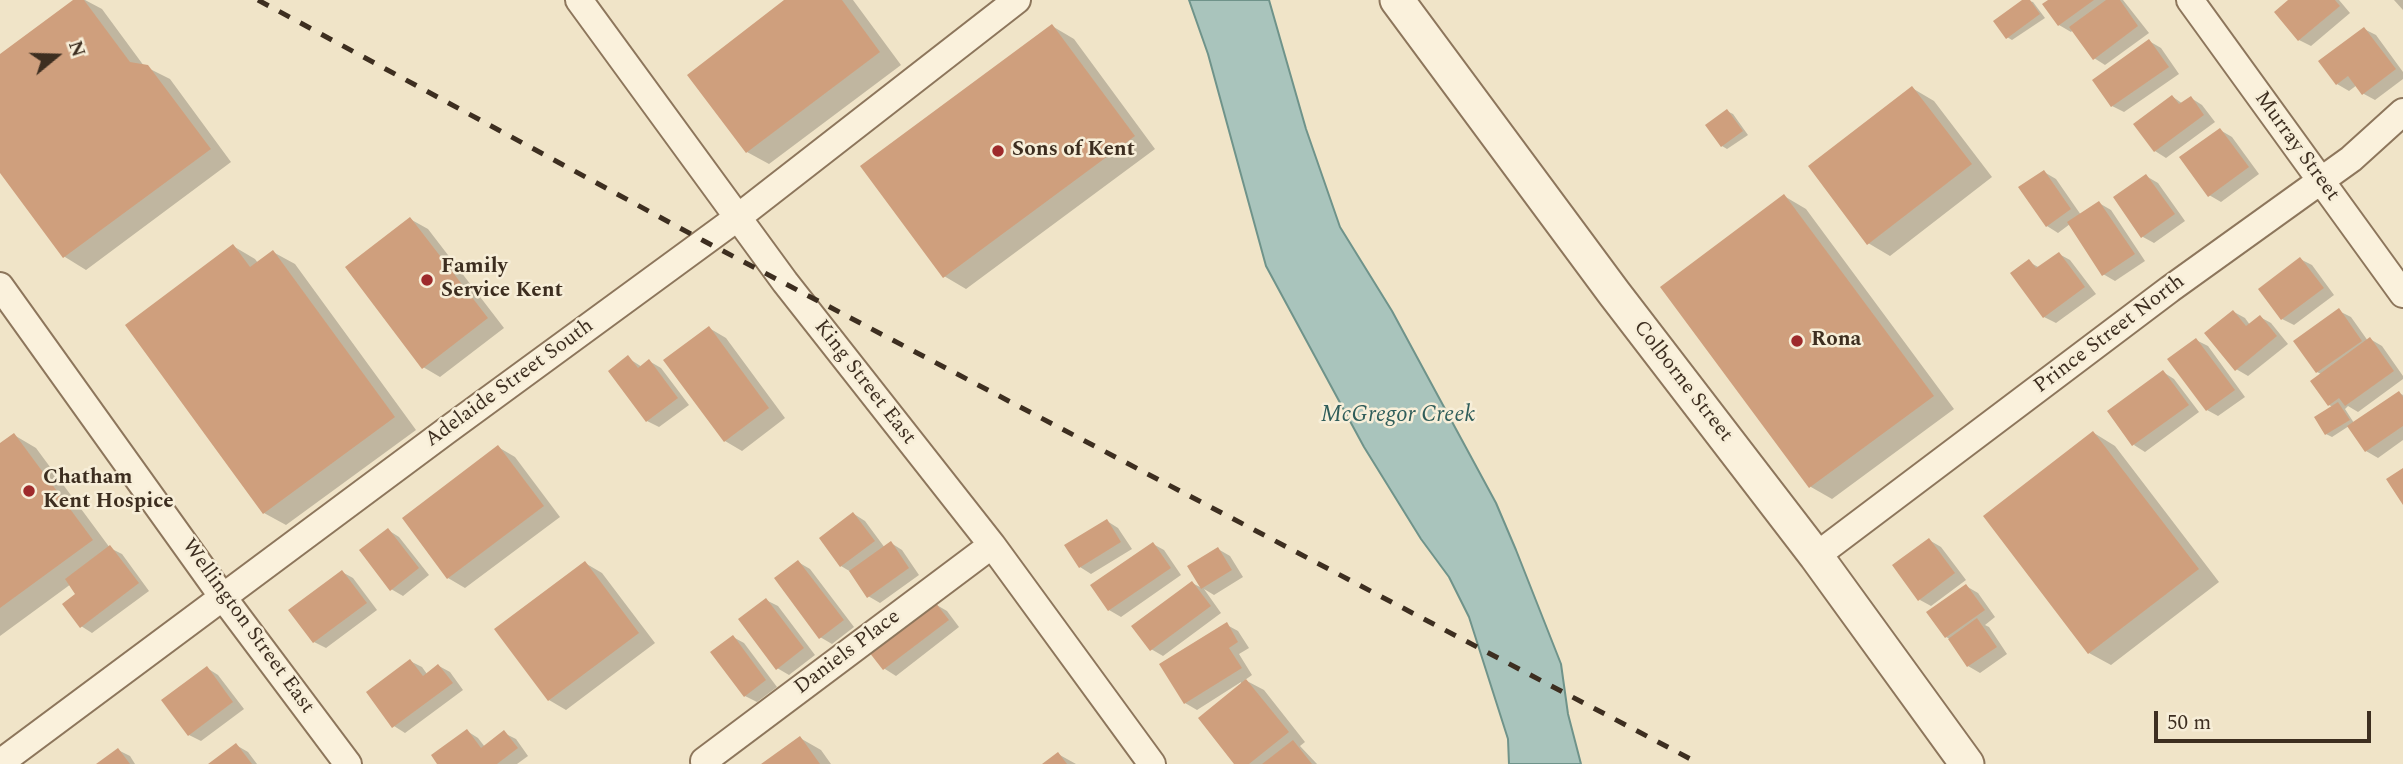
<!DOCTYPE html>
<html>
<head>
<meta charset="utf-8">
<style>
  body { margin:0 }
  #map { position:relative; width:2403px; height:764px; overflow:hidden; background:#f0e4c8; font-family:Spectral,serif }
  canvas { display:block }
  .north { position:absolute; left:21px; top:21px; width:70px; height:70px; -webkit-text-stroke:5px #f7eed8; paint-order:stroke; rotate:71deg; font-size:19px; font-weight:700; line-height:28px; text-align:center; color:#3d2e20 }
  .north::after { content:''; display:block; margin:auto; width:24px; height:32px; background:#3d2e20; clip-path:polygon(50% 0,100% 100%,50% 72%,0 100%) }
  .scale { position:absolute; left:2154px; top:711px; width:217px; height:32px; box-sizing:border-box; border:4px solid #3d2e20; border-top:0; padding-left:9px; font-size:21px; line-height:24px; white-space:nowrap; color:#3d2e20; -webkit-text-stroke:5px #f7eed8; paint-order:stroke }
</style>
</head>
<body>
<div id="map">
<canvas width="2403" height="764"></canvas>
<div class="north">N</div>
<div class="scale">50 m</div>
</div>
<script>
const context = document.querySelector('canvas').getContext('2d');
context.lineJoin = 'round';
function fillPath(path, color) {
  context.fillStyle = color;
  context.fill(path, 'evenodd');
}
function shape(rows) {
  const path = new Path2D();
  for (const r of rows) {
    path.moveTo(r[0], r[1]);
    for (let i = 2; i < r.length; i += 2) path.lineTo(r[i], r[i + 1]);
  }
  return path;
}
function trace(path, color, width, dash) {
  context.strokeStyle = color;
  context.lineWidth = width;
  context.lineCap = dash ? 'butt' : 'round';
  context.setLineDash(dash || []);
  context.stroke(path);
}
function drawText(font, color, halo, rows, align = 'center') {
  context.font = font + ' Spectral,serif';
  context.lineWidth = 5;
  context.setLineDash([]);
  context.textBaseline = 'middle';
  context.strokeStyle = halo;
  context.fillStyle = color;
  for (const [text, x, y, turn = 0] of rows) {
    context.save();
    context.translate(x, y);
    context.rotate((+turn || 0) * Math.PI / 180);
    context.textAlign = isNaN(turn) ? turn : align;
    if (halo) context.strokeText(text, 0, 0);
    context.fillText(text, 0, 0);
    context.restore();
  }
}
const water = shape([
  [1189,0,1269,0,1306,129,1340,227,1392,311,1496,503,1516,550,1561,664,1568,714,1581,764,1509,764,1508,739,1469,617,1449,577,1421,539,1364,447,1266,266,1208,54,1189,0]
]);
const shadow = shape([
  [76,0,85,0,102,9,144,66,170,79,231,162,86,270,65,257,0,170,0,56],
  [787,0,853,0,901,65,769,164,747,152],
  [2025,0,2033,2,2045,18,2012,40,2007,37],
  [2051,0,2123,0,2149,33,2105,65,2094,58,2073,30,2071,32,2059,25],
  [2291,0,2339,0,2350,13,2311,46,2299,40],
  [2394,0,2403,0,2403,10],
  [1052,26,1074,39,1155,149,966,289,944,276],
  [2364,29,2376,35,2403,72,2403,79,2375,100,2364,94,2357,85,2349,91,2337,84],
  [2149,41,2161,48,2179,74,2124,112,2112,106],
  [1912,88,1934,101,1992,177,1890,256,1868,243],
  [2173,97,2183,104,2191,98,2202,105,2215,122,2166,158,2155,151],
  [1727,111,1733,114,1748,135,1727,149,1722,146],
  [2220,130,2232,137,2259,174,2221,202,2209,195],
  [2044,172,2056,179,2081,215,2099,203,2111,210,2145,261,2115,281,2103,274,2070,224,2058,233,2047,226],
  [2146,176,2158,183,2185,221,2154,243,2143,237],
  [1784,196,1806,209,1954,409,1832,499,1811,487],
  [410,219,428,229,504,328,440,377,423,367],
  [233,246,255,259,258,263,273,252,295,264,416,430,286,525,264,513],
  [2059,254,2070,260,2096,294,2056,323,2044,317,2029,262,2040,268],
  [2300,259,2312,265,2334,295,2294,325,2282,319],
  [2339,311,2351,317,2368,341,2370,339,2382,346,2403,376,2403,379,2358,412,2348,406,2345,409,2354,423,2399,393,2403,395,2403,440,2378,458,2366,451,2349,426,2332,437,2326,434,2333,407,2329,405,2321,374,2317,372],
  [2234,312,2245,318,2250,325,2260,317,2271,323,2288,344,2248,376,2236,369],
  [709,328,726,338,785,418,742,451,725,441],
  [2196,340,2208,346,2245,397,2218,416,2207,410],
  [628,358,642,367,649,361,661,368,689,405,659,427,647,421],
  [2163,372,2174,379,2199,412,2145,452,2134,445],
  [2094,433,2115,446,2219,582,2111,665,2089,653],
  [14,435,36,448,110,548,122,554,149,591,92,633,81,626,78,594,71,584,0,636,0,445],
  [498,447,515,457,560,517,465,588,448,578],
  [854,514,865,521,885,548,891,543,902,550,919,575,880,603,868,596,851,572,841,566,821,539],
  [1107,521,1118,528,1132,549,1091,574,1080,567],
  [388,530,399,537,429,575,403,596,391,589],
  [1929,540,1941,547,1966,580,1931,606,1920,600],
  [1153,544,1164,550,1181,575,1121,617,1109,610],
  [1218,549,1230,556,1243,577,1214,595,1204,589,1221,613,1163,656,1151,649,1192,583,1202,588,1189,567],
  [798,562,810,569,854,627,832,644,820,637],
  [585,563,602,573,655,643,566,710,549,700],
  [342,572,353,578,377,610,326,648,314,642],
  [1966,586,1978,593,1995,617,1985,625,1989,627,2007,654,1980,673,1968,666,1950,639,1946,637],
  [766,600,778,606,815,655,789,675,777,668],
  [935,604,947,611,959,627,896,676,885,669,872,652],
  [1227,625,1238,631,1249,648,1239,654,1252,675,1245,680,1264,690,1305,742,1300,746,1317,764,1237,764,1241,682,1197,710,1185,703],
  [733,637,744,643,777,687,757,702,745,696],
  [410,661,422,667,427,674,439,666,450,672,463,690,405,733,394,726],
  [207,668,218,675,244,709,201,741,189,735],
  [467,731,478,738,485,747,504,733,516,739,528,756,517,764,440,764],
  [800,738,821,750,831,764,764,764],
  [236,745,248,752,257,764,211,764],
  [118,750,130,756,135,764,99,764],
  [1058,754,1076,764,1045,764]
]);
const building = shape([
  [73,0,84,0,130,62,148,65,211,149,63,258,0,173,0,54],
  [784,0,842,0,880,52,746,153,687,75],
  [2022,0,2030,0,2040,14,2006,39,1993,21],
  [2048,0,2094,0,2058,26,2042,4],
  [2106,0,2120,0,2138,26,2093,60,2069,27],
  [2288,0,2335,0,2340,6,2298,41,2274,12],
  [1052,24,1135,136,943,278,860,166],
  [2364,27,2396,69,2362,95,2348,76,2336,85,2318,61],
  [2149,39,2169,67,2111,107,2092,80],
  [1912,86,1972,164,1867,245,1808,166],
  [2172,95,2179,104,2191,96,2204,115,2154,152,2133,124],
  [1727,109,1743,131,1721,147,1705,125],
  [2220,128,2249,167,2208,197,2179,157],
  [2044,170,2071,209,2046,227,2018,187],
  [2146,174,2175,214,2141,238,2113,197],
  [1784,194,1934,396,1809,488,1660,287],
  [2099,201,2135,254,2102,276,2067,222],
  [410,217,488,318,422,369,345,267],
  [233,244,250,267,273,250,395,417,263,514,125,325],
  [2059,252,2085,287,2043,318,2010,273,2029,259,2036,268],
  [2300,257,2324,288,2281,320,2258,289],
  [2339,308,2362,341,2316,373,2293,341],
  [2233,310,2246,326,2260,315,2277,336,2235,371,2204,333],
  [709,326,769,408,724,442,663,360],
  [2370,337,2394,371,2345,406,2339,398,2328,406,2310,381],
  [2196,338,2235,390,2206,411,2167,359],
  [628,355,638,368,649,359,678,398,646,422,608,371],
  [2163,370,2189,405,2132,446,2107,411],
  [2399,391,2403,397,2403,426,2365,452,2347,426],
  [2338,402,2350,420,2325,435,2314,417],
  [2093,431,2199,569,2088,654,1983,516],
  [14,433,93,540,0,608,0,443],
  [498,445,544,506,447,579,402,518],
  [2403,468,2403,505,2386,479],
  [853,512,875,541,840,567,819,538],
  [1107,519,1121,542,1079,568,1064,545],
  [388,528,419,568,390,591,359,550],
  [1929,538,1955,573,1918,601,1892,565],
  [891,541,909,568,867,598,849,571],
  [1153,542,1171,568,1108,611,1090,585],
  [110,545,139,583,80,628,62,604,75,594,65,579],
  [1218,547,1232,570,1201,589,1187,566],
  [798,560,844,620,819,639,774,578],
  [585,561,639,633,548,701,494,629],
  [342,570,367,603,313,643,288,610],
  [1192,581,1211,606,1150,651,1131,626],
  [1966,584,1985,610,1945,638,1926,612],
  [766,598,804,648,776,670,738,619],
  [935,602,949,620,883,670,869,652],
  [1977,618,1997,647,1967,667,1948,639],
  [1227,622,1238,642,1229,648,1242,668,1184,704,1159,664],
  [733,635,766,680,744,697,710,652],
  [410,659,423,676,438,664,453,683,392,728,366,692],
  [207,666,233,702,188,736,161,700],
  [1246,679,1289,732,1249,764,1234,764,1198,718],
  [467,729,481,748,504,730,518,748,497,764,437,764,431,755],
  [800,736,820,764,761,764],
  [1293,740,1312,764,1262,764],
  [236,743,252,764,208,764],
  [118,748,130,764,96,764],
  [1058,752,1067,764,1042,764]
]);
const minor = shape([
  [579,0,785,282,992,545,1152,764],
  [2190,0,2403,294],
  [0,286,222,596,348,764],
  [1816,556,2170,289,2351,159,2403,112],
  [704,761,992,545],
  [0,763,446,431,737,218,1017,0]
]);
const tertiary = shape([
  [1397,0,1614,293,1816,556,1967,764]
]);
const rail = shape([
  [258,0,704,241,1700,764]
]);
const markers = [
  [998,151,7,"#9e2a2b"],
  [427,280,7,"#9e2a2b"],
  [1797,341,7,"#9e2a2b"],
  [29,491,7,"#9e2a2b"]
];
const streetNames = [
  ["Murray Street",2296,147,54],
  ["Prince Street North",2110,335,-37],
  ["Colborne Street",1682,382,52],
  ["King Street East",864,383,52],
  ["Adelaide Street South",510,384,-36],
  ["Wellington Street East",247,627,54],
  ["Daniels Place",848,653,-37]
];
const poiNames = [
  ["Sons of Kent",1012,151],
  ["Family",441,268],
  ["Service Kent",441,292],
  ["Rona",1811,341],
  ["Chatham",43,479],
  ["Kent Hospice",43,503]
];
const waterNames = [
  ["McGregor Creek",1398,416]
];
fillPath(water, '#a9c4bc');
trace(water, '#6f938a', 2);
fillPath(shadow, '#0003');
fillPath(building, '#cf9f7d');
trace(minor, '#8d765c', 30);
trace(tertiary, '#8d765c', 37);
trace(minor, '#faf1dc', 26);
trace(tertiary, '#faf1dc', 33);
trace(rail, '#3d2e20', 5, [12, 12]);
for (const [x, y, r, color] of markers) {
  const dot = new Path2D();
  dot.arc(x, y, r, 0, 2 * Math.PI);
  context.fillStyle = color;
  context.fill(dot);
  trace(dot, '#f7eed8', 2.5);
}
drawText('21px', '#3d2e20', '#f7eed8', streetNames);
drawText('bold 21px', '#3d2e20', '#f7eed8', poiNames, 'left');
drawText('italic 23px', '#2f5d5a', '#f7eed8', waterNames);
</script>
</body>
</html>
